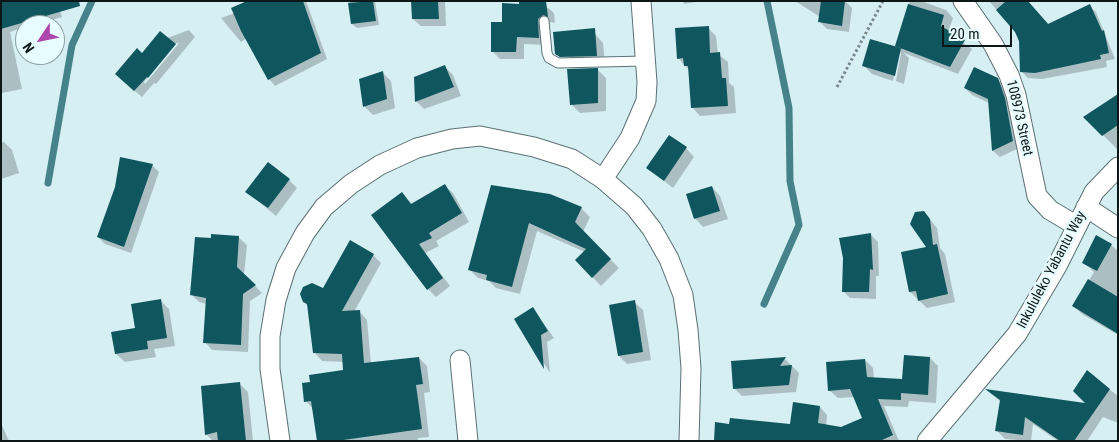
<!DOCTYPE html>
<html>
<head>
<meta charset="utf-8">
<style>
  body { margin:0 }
  #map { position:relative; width:1119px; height:442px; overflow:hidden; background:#d6eff3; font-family:"Roboto Condensed",sans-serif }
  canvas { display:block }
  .frame { position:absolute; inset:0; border:2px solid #0e1718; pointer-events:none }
  .north { position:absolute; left:15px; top:15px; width:50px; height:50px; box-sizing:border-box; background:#e7fcfe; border:1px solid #90a0a2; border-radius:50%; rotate:236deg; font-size:14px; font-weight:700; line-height:20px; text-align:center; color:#0e1718 }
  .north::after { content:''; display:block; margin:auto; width:18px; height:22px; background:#ad47ac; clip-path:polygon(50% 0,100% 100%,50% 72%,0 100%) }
  .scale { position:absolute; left:942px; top:25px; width:70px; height:22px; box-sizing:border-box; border:2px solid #0e1718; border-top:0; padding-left:6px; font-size:15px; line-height:18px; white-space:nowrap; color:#0e1718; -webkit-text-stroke:4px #e7fcfe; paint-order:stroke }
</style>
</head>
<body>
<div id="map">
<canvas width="1119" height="442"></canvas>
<div class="frame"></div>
<div class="north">N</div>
<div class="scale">20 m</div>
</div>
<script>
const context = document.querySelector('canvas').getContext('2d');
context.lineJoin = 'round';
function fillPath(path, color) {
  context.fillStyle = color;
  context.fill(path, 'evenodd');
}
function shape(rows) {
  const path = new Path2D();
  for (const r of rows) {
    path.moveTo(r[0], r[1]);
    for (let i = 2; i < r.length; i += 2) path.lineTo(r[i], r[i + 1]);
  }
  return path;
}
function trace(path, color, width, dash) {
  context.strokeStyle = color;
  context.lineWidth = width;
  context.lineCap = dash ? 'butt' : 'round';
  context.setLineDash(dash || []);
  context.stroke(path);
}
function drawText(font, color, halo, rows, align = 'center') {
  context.font = font + ' "Roboto Condensed",sans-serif';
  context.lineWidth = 5;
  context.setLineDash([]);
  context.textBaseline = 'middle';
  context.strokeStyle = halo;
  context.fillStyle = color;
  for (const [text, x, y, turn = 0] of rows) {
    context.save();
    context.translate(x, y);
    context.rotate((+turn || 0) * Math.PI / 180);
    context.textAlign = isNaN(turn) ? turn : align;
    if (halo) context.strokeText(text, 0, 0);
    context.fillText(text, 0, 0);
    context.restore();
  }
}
const shadow = shape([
  [1,1,57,1,62,17,33,25,25,25,25,27,10,32,22,89,2,93],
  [269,1,306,1,327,59,275,86,269,79,247,38,241,42,221,18],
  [349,1,375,1,379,25,357,28,352,24],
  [413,1,445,1,446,26,421,26,413,19],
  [682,1,700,1,685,4],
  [795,1,845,1,852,8,849,32,827,29,820,22,820,17],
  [910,1,921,1,946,10,953,18,948,32,972,49,958,74,904,53,909,58,904,84,896,81,901,53,899,53,893,81,872,74,864,66,900,49,896,45],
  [989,1,1027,1,1060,36,1089,6,1096,12,1115,59,1106,61,1107,67,1042,79,1028,78,1021,71,1020,37],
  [546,6,554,13,555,23,551,22,545,27,546,45,524,44,524,59,500,59,492,51,503,24],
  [708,28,716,36,718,54,728,62,729,83,734,87,736,113,700,116,692,107,689,70,678,58],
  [189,30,195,37,156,84,154,83,142,97,123,81,151,44],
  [176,43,179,43,145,84,144,82],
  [595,34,603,43,605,64,576,64,568,56],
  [445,67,453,75,461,96,424,109,416,101],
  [598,70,606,78,606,111,580,113,571,104],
  [383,73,391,81,395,108,373,115,365,107,361,80],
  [997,79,1004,86,1011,106,1019,148,1000,157,993,151,989,103,972,95,965,88],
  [1118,96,1118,150,1085,117],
  [4,142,12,150,19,173,1,179,1,143],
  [686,148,694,157,673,188,648,168],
  [152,165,159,172,131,253,105,244,98,237,116,187],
  [289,180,297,188,276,216,247,192],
  [445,186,453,193,469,222,436,241,439,246,425,253,450,286,436,297,428,289,402,194,412,204],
  [712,187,720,196,728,219,703,227,695,218],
  [550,195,581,208,590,217,583,232,619,268,601,286,576,260,585,252,537,231,520,294,496,288,489,281,478,278,470,270],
  [924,212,937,228,940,248,945,254,955,302,927,308,910,292,928,248],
  [871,235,878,242,879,276,876,276,876,299,850,298,843,291],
  [239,238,247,245,244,275,262,293,250,301,248,352,212,350,205,342,206,304,199,302,192,295,212,239],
  [1111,245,1118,251,1118,335,1082,314,1074,306,1094,272,1083,262],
  [373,255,381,263,354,312,359,311,367,320,371,364,419,358,427,366,430,392,424,393,429,437,418,438,418,441,318,441,313,409,306,401,344,371,344,362,322,361,314,352,308,306,304,302],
  [160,300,169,309,175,346,154,349,156,357,125,362,116,354],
  [634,302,643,310,651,360,627,364,619,356],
  [533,309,554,338,547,342,550,373,516,319],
  [930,358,938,366,936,403,909,401,908,407,884,406,899,441,843,441,864,419,855,397,838,398,829,390,865,360,873,368,874,378,903,381],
  [785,359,799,373,796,392,742,396,734,388,733,362],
  [1087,372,1118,396,1118,423,1103,417,1087,441,1058,441,1033,424,1031,441,1005,439,997,431,1001,402,988,391,1089,405],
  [239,383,248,392,253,441,213,441,206,434],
  [820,407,827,415,826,428,731,425,791,425],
  [1,423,9,441,1,441]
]);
const stream = shape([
  [48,183,72,45,92,1],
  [764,304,799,225,790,181,789,108,767,1]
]);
const building = shape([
  [1,1,79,1,80,6,1,29],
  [247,1,303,1,321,53,268,80,241,31,231,8],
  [373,1,376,21,351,24,348,3],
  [411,1,438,1,439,19,412,19],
  [519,1,546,1,548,17,543,15,538,19,539,38,517,37,516,52,491,52,491,22,502,22,502,3,519,4],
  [821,1,845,1,842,26,818,22],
  [1006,1,1028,1,1048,24,1090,4,1102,31,1104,30,1109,53,1100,55,1101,59,1035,73,1020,72,1019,41,1015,32,996,10],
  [908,4,944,15,941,26,965,40,950,67,895,46],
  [709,26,710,53,720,52,722,78,726,78,728,106,691,108,688,66,684,66,683,58,677,59,675,28],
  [595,28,597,56,560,57,555,54,553,32],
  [160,31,176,44,148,78,147,77,134,91,115,74,137,48,142,53],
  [870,39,901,48,895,76,862,66],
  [445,65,454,87,415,102,414,77],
  [974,67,998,78,1005,98,1013,141,992,151,988,99,964,88],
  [598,68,598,103,570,105,567,69],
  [383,71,387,99,363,107,359,79],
  [1118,94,1118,125,1102,136,1083,117],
  [669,135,687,147,664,181,646,168],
  [120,157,153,164,124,247,97,237,115,187],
  [268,162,290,179,268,208,245,192],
  [445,184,462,213,429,233,432,238,419,244,443,278,427,290,371,215,402,192,411,204],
  [491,185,550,194,582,207,575,222,611,259,592,278,575,260,586,249,529,223,512,287,486,280,487,275,468,270],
  [712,186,720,211,694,219,686,194],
  [924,211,930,219,933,245,937,244,948,294,918,301,916,291,909,292,901,252,926,247,910,224,915,212],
  [871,233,873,270,870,269,869,292,842,292,843,258,839,238],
  [211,234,239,236,237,267,256,285,243,294,241,345,203,343,206,298,190,295,195,237,211,238],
  [1096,235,1112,244,1097,271,1082,263],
  [350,240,374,254,342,311,360,310,364,363,419,357,423,384,416,385,422,429,336,441,317,441,311,401,304,402,302,383,310,382,309,375,343,370,342,354,313,353,307,304,303,302,300,294,303,287,312,283,323,288],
  [1088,279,1118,297,1118,334,1072,306],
  [161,299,167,338,147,341,148,349,115,354,111,332,135,328,131,304],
  [635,300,643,352,618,356,609,305],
  [533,307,548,331,541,335,544,369,514,319],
  [904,355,930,357,928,395,901,393,901,400,878,399,893,435,880,441,714,441,715,422,729,424,730,418,790,424,793,402,820,406,818,423,841,427,862,418,850,389,828,391,826,362,865,359,867,377,902,379],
  [786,357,780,366,792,365,789,385,733,389,731,361],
  [1087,370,1110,389,1074,441,1060,441,1025,417,1023,435,995,431,1000,400,985,389,1085,403,1073,391],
  [240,382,246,441,218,441,217,432,205,435,201,386]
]);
const path = shape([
  [837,87,883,1]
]);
const service = shape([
  [544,21,547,53,549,58,558,63,645,61]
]);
const minor = shape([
  [963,1,993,44,1009,75,1016,95,1037,196,1050,210,1077,226],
  [603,179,630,138,646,101,647,82,641,1],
  [1086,207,1118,228],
  [460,360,468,441],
  [280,441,270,369,270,336,276,300,286,268,305,233,324,207,351,184,380,165,417,148,452,139,480,136,534,147,572,159,603,179,634,206,652,229,669,259,683,295,688,330,691,368,689,441],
  [927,441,1017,334,1057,266,1094,192,1118,167]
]);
const streetNames = [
  ["108973 Street",1019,118,77],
  ["Inkululeko Yabantu Way",1052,270,-62]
];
fillPath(shadow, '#0003');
trace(stream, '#458289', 7);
fillPath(building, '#0f565e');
trace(service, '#5a7073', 11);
trace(minor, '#5a7073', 21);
trace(path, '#78898c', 3, [2.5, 2.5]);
trace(service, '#fff', 9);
trace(minor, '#fff', 19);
drawText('14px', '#0e1718', '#e7fcfe', streetNames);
</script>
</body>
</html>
